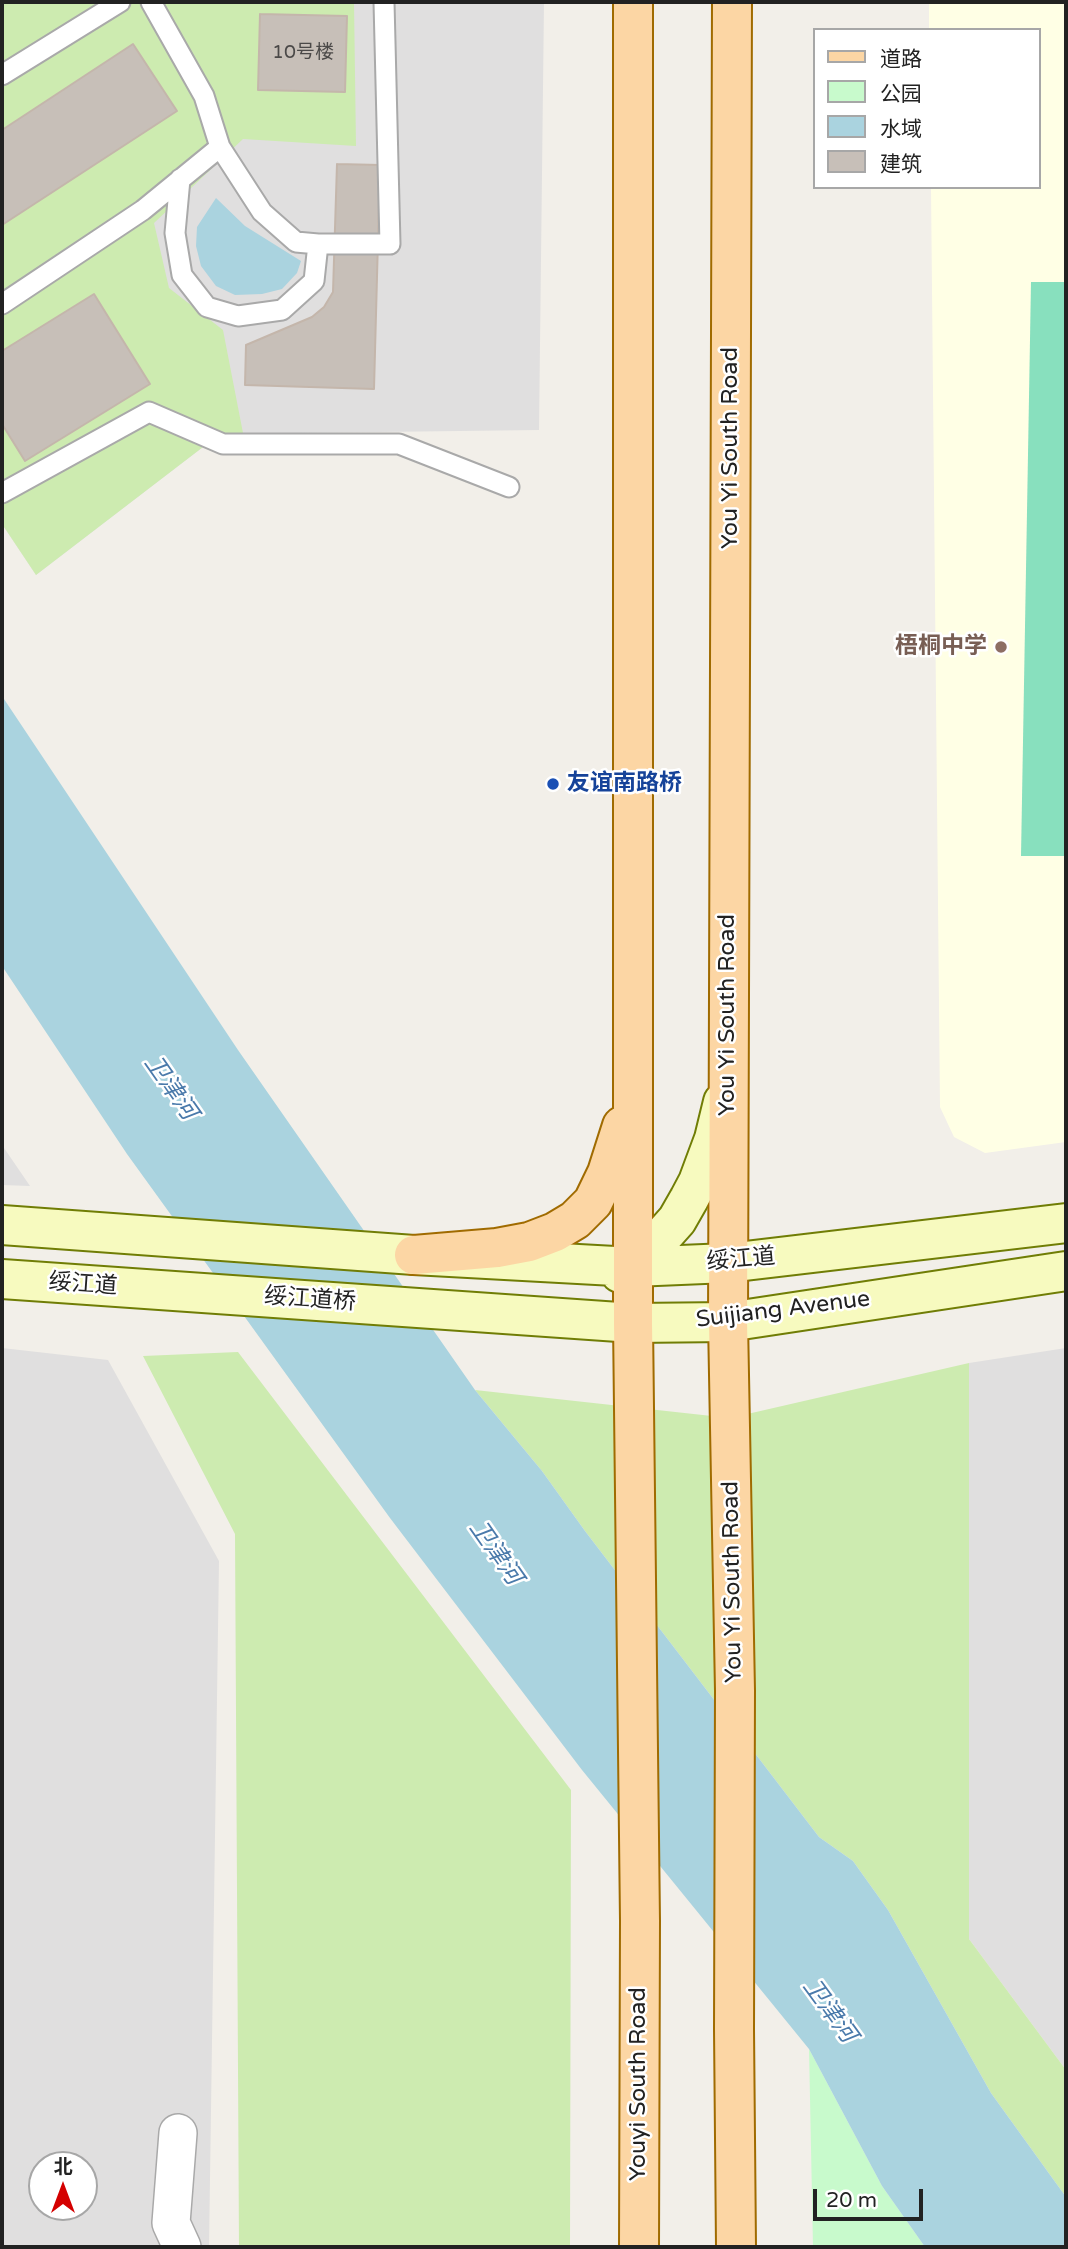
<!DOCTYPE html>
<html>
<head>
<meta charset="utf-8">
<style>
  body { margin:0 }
  #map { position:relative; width:1068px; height:2249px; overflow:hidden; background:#f2efe9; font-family:"Varela Round","Noto Sans SC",sans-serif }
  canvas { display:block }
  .frame { position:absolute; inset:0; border:4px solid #222; pointer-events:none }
  .legend { position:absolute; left:813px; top:28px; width:228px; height:161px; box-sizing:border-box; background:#fff; border:2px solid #a7a7a7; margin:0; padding:9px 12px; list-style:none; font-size:21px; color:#222 }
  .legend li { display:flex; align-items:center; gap:14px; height:35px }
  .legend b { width:35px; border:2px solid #a7a7a7 }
  .north { position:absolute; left:28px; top:2151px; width:70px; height:70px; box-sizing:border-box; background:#fff; border:2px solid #a7a7a7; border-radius:50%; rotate:0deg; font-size:19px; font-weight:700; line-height:28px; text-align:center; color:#222 }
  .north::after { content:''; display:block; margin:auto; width:24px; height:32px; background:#d40000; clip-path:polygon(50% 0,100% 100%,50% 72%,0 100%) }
  .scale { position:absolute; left:813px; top:2189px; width:110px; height:32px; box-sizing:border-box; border:4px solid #222; border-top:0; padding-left:9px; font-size:21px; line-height:24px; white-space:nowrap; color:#222; -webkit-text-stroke:5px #fff; paint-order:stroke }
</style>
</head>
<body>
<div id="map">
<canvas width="1068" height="2249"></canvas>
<div class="frame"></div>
<ul class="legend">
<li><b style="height:9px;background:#fcd6a4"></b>道路</li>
<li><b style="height:19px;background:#c8facc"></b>公园</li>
<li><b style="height:19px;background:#aad3df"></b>水域</li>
<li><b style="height:19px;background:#c7bfb8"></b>建筑</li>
</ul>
<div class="north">北</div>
<div class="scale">20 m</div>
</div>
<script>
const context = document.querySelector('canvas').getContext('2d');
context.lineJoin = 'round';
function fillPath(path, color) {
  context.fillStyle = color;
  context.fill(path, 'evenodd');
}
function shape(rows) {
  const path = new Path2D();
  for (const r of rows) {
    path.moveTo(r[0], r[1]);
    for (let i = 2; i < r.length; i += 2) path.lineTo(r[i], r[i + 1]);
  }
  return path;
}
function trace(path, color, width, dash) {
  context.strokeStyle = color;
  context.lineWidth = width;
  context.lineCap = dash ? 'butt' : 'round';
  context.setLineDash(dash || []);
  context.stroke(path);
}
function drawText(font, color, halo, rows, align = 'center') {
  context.font = font + ' "Varela Round","Noto Sans SC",sans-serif';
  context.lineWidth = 5;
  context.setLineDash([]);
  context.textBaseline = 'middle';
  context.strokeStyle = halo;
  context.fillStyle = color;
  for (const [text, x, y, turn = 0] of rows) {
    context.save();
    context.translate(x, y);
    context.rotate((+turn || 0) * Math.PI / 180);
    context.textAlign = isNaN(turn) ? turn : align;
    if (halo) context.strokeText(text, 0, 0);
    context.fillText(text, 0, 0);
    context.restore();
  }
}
const residential = shape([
  [2,2,544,2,539,430,220,434,36,575,2,524],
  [2,1145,30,1186,2,1185],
  [2,1348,108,1360,219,1561,209,2247,2,2247],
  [42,2165,84,2165,84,2207,42,2207],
  [1066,1348,1066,2070,969,1939,969,1363]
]);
const education = shape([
  [929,2,1066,2,1066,1142,985,1153,954,1137,940,1107,931,187,1038,187,1038,30,929,30]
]);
const grass = shape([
  [2,2,354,2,356,146,243,139,154,223,169,288,223,330,243,433,220,434,36,575,2,524],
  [238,1352,571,1790,570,2247,239,2247,235,1534,143,1356],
  [969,1363,969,1939,1066,2070,1066,2197,991,2093,888,1910,853,1861,819,1837,585,1531,542,1471,475,1390,730,1418]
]);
const park = shape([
  [809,2049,882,2186,925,2247,813,2247]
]);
const pitch = shape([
  [1031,282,1066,282,1066,856,1021,856]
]);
const water = shape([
  [216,198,245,226,301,261,297,273,282,289,262,294,235,295,216,286,201,266,196,246,197,227],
  [2,696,238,1050,475,1390,542,1471,585,1531,819,1837,853,1861,888,1910,991,2093,1066,2197,1066,2247,925,2247,882,2186,809,2049,582,1770,390,1518,127,1154,2,966]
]);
const building = shape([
  [260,14,347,16,345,92,258,90,260,14],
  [133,44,177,111,2,225,2,130,133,44],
  [337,164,380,165,374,389,245,385,246,345,312,317,324,307,333,292,337,164],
  [94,294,150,384,25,461,2,424,2,351,94,294]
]);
const lane = shape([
  [151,2,204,96,220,147,262,212,296,242,318,244,390,244,384,2],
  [2,75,120,2],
  [180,179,175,233,182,275,207,307,238,316,282,310,314,281,318,244],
  [2,304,143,210,220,147],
  [2,493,149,412,223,444,399,444,509,487]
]);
const street = shape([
  [178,2133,171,2223,182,2247]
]);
const secondary = shape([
  [2,1225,414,1255,633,1267,728,1263,1066,1223],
  [620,1273,633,1267,652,1248,677,1220,689,1199,698,1182,714,1139,723,1102],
  [2,1279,633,1323,728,1322,1066,1271]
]);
const primary = shape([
  [633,2,633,1323,640,1921,639,2247],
  [732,2,728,1322,735,1691,734,2029,736,2247],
  [414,1255,497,1248,529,1242,555,1232,575,1220,593,1202,607,1173,622,1126]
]);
const markers = [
  [1001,647,7,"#8d6e63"],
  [553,784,7,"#1a4fb4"]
];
const numberNames = [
  ["10号楼",303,53]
];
const streetNames = [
  ["You Yi South Road",731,448,-90],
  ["You Yi South Road",728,1015,-90],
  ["绥江道",741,1260,-5],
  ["绥江道",83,1285,4],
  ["绥江道桥",310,1300,4],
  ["Suijiang Avenue",783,1310,-7],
  ["You Yi South Road",733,1582,-91],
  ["Youyi South Road",639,2084,-90]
];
const educationNames = [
  ["梧桐中学",987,647]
];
const transitNames = [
  ["友谊南路桥",567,784]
];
const waterNames = [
  ["卫津河",170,1088,55],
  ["卫津河",495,1553,55],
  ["卫津河",829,2011,54]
];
fillPath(residential, '#e0dfdf');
fillPath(education, '#ffffe5');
fillPath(grass, '#cdebb0');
fillPath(park, '#c8facc');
fillPath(pitch, '#88e0be');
fillPath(water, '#aad3df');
fillPath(building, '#c7bfb8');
trace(building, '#c4b6ab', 2);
trace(lane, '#a9a9a9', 23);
trace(street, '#a9a9a9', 40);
trace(secondary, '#707d05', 42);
trace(primary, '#a06b00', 42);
trace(lane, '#fff', 19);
trace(street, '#fff', 37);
trace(secondary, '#f7fabf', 38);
trace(primary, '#fcd6a4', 38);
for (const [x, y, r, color] of markers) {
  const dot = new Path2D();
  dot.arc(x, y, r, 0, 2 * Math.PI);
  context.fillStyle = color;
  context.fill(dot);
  trace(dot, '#fff', 2.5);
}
drawText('19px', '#4b4948', null, numberNames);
drawText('23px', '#222', '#fff', streetNames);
drawText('bold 23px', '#785e54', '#fff', educationNames, 'right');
drawText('bold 23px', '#164399', '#fff', transitNames, 'left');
drawText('italic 24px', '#4a7aab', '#fff', waterNames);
</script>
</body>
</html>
